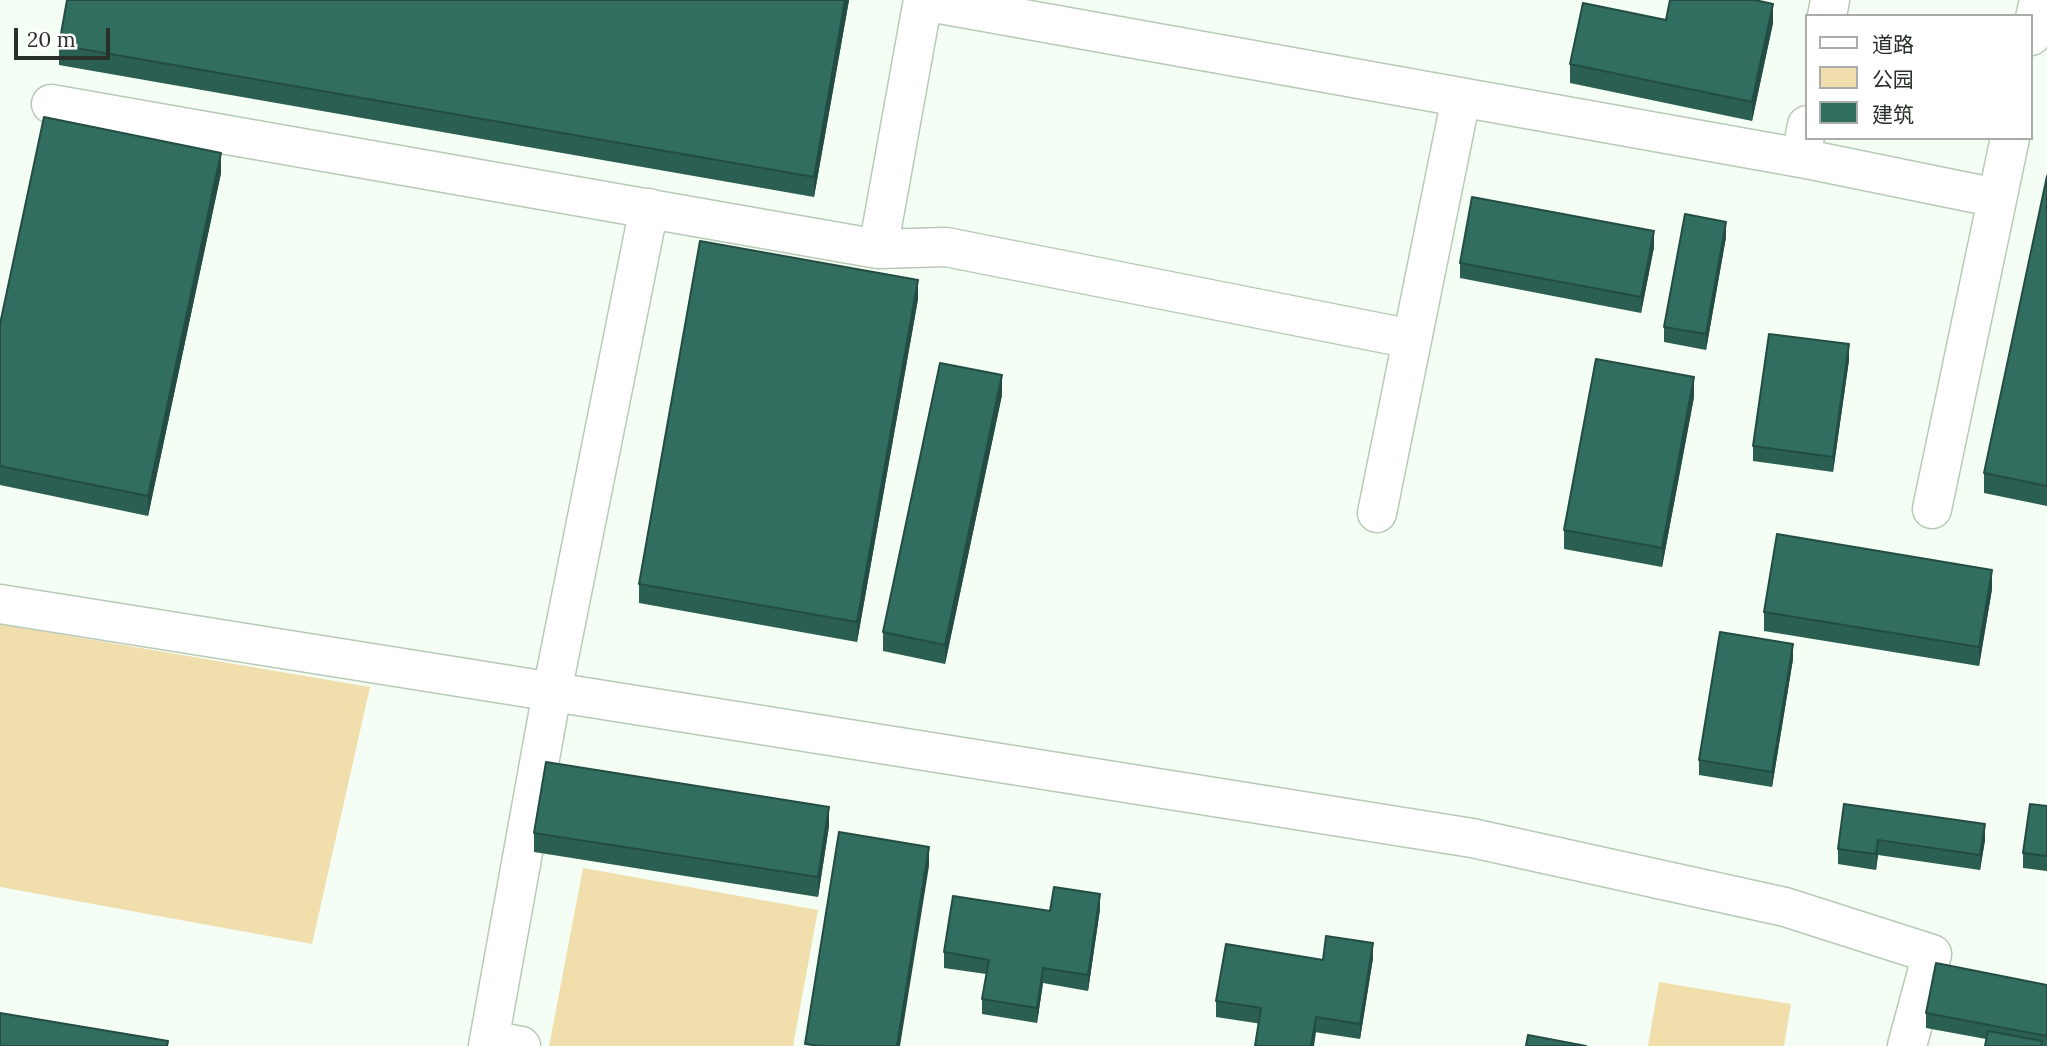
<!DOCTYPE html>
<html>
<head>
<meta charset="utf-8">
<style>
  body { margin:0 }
  #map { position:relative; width:2047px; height:1046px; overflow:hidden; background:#f4fef4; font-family:Lora,"Noto Sans SC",serif }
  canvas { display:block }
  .legend { position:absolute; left:1805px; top:14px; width:228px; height:126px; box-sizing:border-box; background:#fff; border:2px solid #a9aca9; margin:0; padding:9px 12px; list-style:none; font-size:21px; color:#292f29 }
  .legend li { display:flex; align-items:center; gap:14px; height:35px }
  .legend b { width:35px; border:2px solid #a9aca9 }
  .scale { position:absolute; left:14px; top:28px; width:96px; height:32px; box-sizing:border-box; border:4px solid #292f29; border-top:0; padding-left:9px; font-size:21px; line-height:24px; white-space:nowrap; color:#292f29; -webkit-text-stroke:5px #fff; paint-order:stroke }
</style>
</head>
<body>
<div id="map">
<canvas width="2047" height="1046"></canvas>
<ul class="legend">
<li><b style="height:9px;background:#fff"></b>道路</li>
<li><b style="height:19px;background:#f1dead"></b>公园</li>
<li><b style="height:19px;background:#326e5f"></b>建筑</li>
</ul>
<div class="scale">20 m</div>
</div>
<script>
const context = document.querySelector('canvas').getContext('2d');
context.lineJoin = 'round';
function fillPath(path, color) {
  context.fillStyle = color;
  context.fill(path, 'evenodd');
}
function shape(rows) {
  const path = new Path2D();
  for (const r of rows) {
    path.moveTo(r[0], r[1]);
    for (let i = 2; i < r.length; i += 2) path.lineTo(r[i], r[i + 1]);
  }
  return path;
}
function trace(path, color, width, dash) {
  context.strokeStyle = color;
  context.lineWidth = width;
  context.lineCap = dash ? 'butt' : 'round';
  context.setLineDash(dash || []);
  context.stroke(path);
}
const green = shape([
  [0,624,370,687,312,944,0,887],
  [583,868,818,910,793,1046,549,1046],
  [1659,982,1791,1004,1784,1046,1648,1046]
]);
const minor = shape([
  [923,1,1801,158,1807,125],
  [1827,16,1830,0],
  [2031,36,2039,0],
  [51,104,878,249,923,0],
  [1801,158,1997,198],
  [878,249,946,247,1412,339],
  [1932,509,2010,138],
  [1377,513,1461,98],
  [0,604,1472,838,1785,907,1932,954,1907,1046],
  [489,1040,521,1046],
  [488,1046,552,692,649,208]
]);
const wall = shape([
  [67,0,849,0,814,197,59,65,59,45],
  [1666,20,1773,23,1752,121,1570,83,1570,64],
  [221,173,148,516,0,485,0,324],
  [2047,176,2047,506,1984,493,1984,473],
  [1726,237,1706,350,1664,342,1664,327],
  [1654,247,1641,313,1460,278,1460,263],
  [918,299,857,642,639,603,639,584],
  [1849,360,1833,472,1753,461,1753,446],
  [1002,395,945,664,883,651,883,632],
  [1694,397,1662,567,1564,549,1564,530],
  [1992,589,1979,666,1764,631,1764,612],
  [1793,659,1772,787,1699,775,1699,760],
  [1844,804,1985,840,1980,870,1878,855,1876,870,1838,864,1838,849],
  [2047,806,2047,871,2023,868,2023,853],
  [829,826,818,897,534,852,534,833],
  [1100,909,1088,991,1043,983,1037,1023,982,1014,982,999,986,974,944,968,944,952,1050,911],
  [1373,958,1360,1039,1216,1017,1216,1001,1323,960],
  [2047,985,2047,1046,1985,1046,1986,1039,1926,1028,1926,1013]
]);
const shadedWall = shape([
  [845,0,849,0,814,197,814,177],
  [1773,4,1773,23,1752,121,1752,102],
  [221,153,221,173,148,516,148,496],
  [1726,222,1726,237,1706,350,1706,334],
  [1654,231,1654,247,1641,313,1641,297],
  [918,280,918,299,857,642,857,622],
  [1849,344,1849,360,1833,472,1833,457],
  [1002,375,1002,395,945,664,945,645],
  [1694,377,1694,397,1662,567,1662,548],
  [1992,570,1992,589,1979,666,1979,647],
  [1793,644,1793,659,1772,787,1772,772],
  [829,807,829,826,818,897,818,877],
  [1985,824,1985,840,1980,870,1980,855],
  [1878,840,1878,855,1876,870,1876,854],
  [929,847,929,866,900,1046,897,1046],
  [1100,894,1100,909,1088,991,1088,975],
  [1373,943,1373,958,1360,1039,1360,1024],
  [1043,968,1043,983,1037,1023,1037,1008],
  [1316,1017,1316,1032,1314,1046,1311,1046]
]);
const building = shape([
  [67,0,845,0,814,177,59,45,67,0],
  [1670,0,1755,0,1773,4,1752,102,1570,64,1583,3,1666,20,1670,0],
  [44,117,221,153,148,496,0,466,0,324,44,117],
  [2047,176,2047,486,1984,473,2047,176],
  [1472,197,1654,231,1641,297,1460,263,1472,197],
  [1685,214,1726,222,1706,334,1664,327,1685,214],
  [700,241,918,280,857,622,639,584,700,241],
  [1769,334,1849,344,1833,457,1753,446,1769,334],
  [1596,359,1694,377,1662,548,1564,530,1596,359],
  [940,363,1002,375,945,645,883,632,940,363],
  [1777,534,1992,570,1979,647,1764,612,1777,534],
  [1720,632,1793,644,1772,772,1699,760,1720,632],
  [546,762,829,807,818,877,534,833,546,762],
  [1844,804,1985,824,1980,855,1878,840,1876,854,1838,849,1844,804],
  [2030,804,2047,806,2047,856,2023,853,2030,804],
  [839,832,929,847,897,1046,820,1046,805,1044,839,832],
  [1054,887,1100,894,1088,975,1043,968,1037,1008,982,999,989,960,944,952,953,896,1050,911,1054,887],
  [1326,936,1373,943,1360,1024,1316,1017,1311,1046,1255,1046,1261,1008,1216,1001,1226,944,1323,960,1326,936],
  [1936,963,2047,985,2047,1036,1926,1013,1936,963],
  [0,1013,168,1041,167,1046,0,1046,0,1013],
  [1988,1031,2042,1041,2041,1046,1985,1046,1988,1031],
  [1528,1035,1586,1046,1526,1046,1528,1035]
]);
fillPath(green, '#f1dead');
trace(minor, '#b9c9b9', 41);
trace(minor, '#fff', 38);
fillPath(wall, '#2b5f52');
fillPath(shadedWall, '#234d42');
fillPath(building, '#326e5f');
trace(building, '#234d42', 2);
</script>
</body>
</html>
